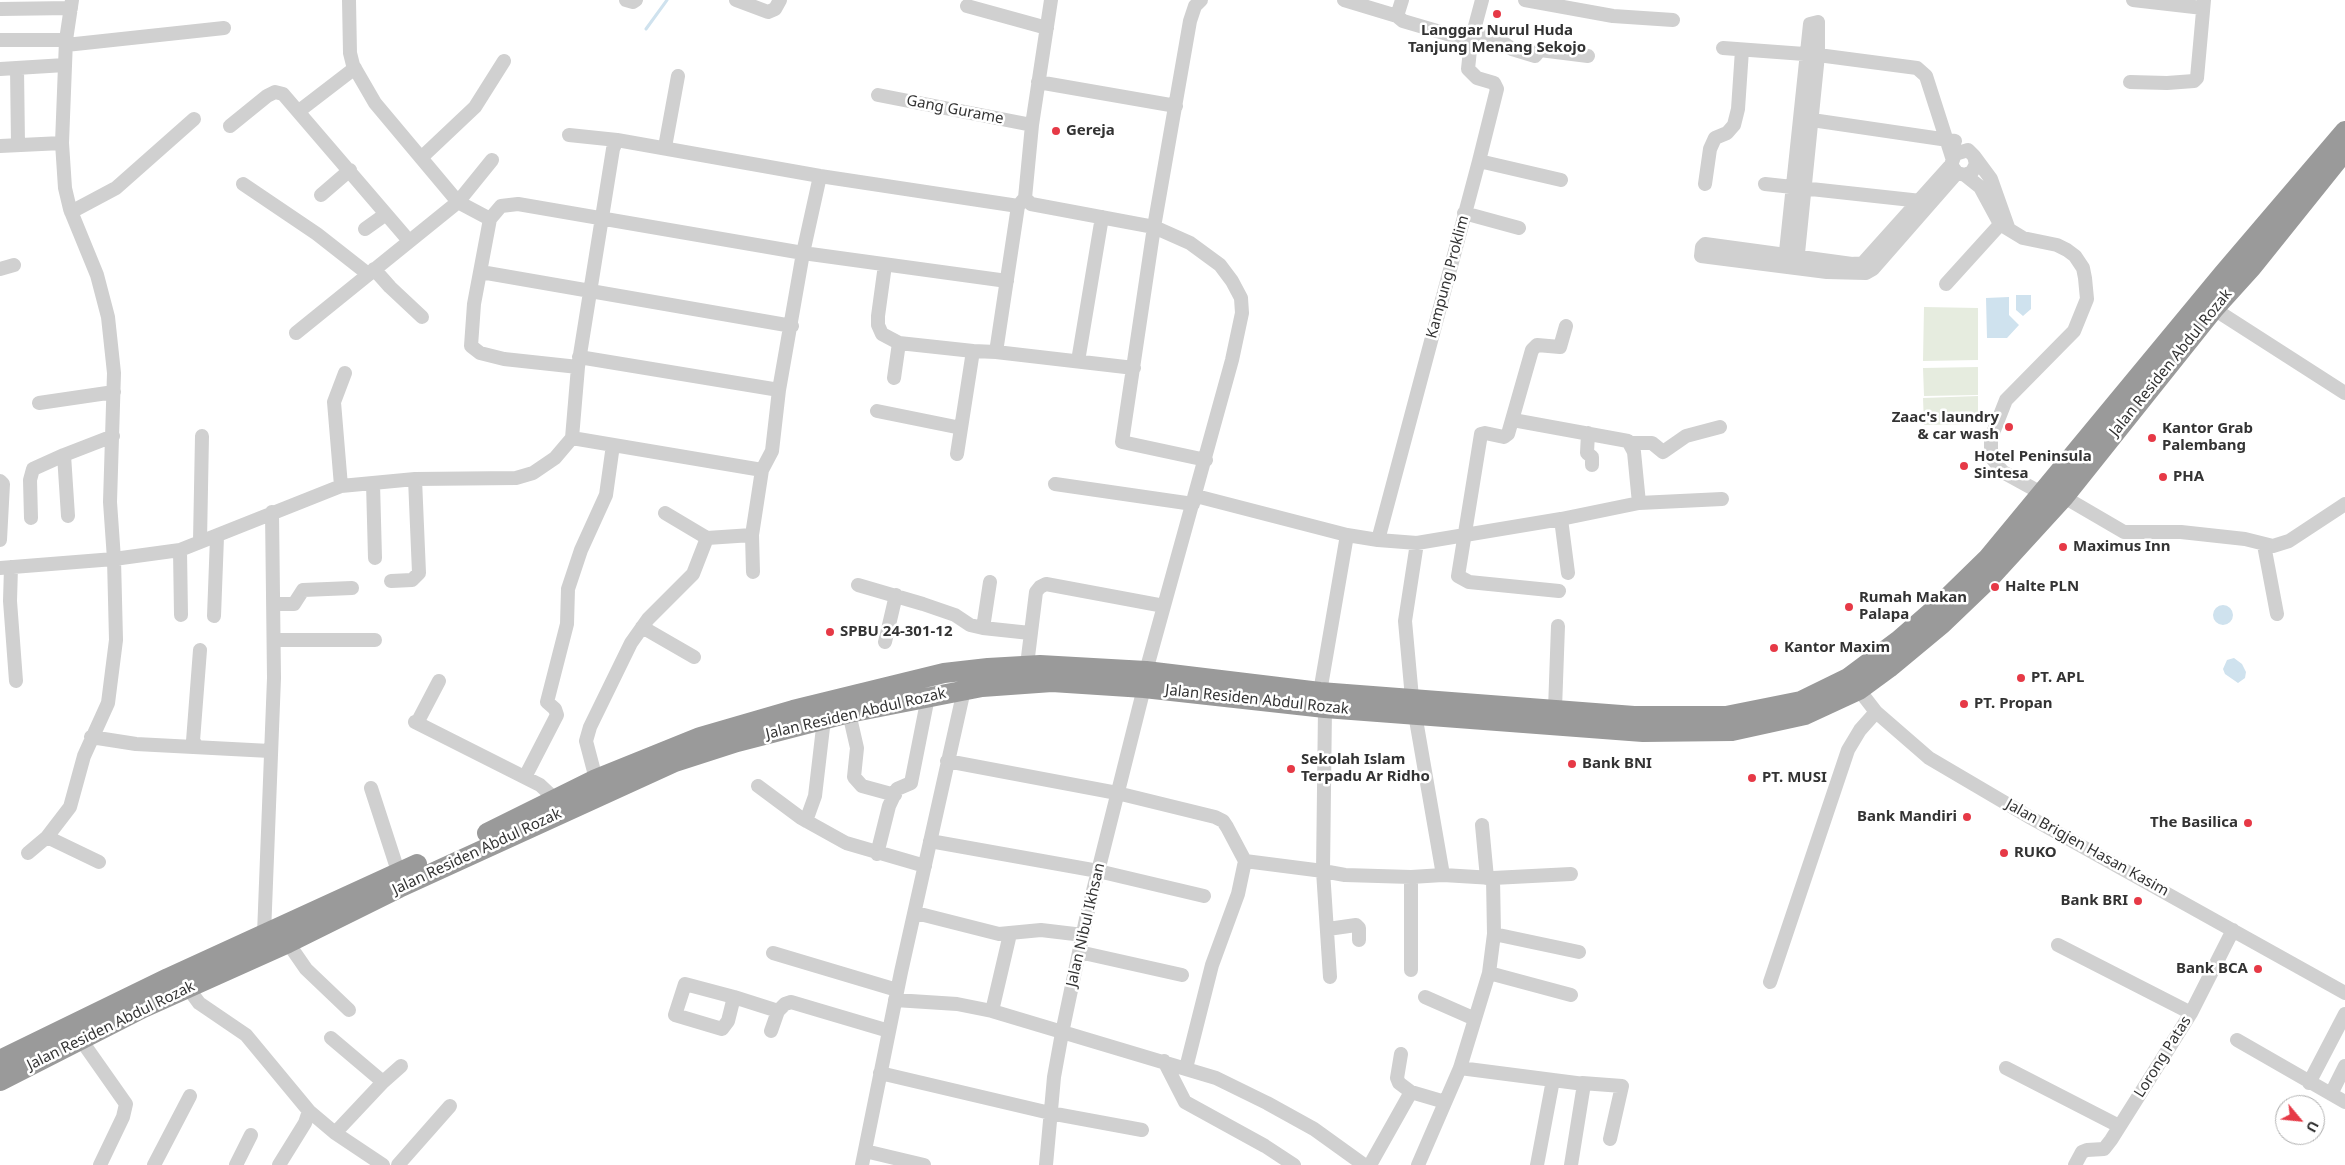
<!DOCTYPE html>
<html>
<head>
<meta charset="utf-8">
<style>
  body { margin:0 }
  #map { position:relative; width:2345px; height:1165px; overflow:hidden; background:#fff; font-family:"Noto Sans",sans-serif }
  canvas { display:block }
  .north { position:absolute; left:2275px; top:1095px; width:50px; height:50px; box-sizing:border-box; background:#fff; border:1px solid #adadad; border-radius:50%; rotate:118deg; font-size:14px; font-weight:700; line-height:20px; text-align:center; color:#333 }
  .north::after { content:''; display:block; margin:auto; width:18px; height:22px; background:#e63946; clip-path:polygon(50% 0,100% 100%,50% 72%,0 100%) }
</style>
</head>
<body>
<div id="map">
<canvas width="2345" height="1165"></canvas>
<div class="north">U</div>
</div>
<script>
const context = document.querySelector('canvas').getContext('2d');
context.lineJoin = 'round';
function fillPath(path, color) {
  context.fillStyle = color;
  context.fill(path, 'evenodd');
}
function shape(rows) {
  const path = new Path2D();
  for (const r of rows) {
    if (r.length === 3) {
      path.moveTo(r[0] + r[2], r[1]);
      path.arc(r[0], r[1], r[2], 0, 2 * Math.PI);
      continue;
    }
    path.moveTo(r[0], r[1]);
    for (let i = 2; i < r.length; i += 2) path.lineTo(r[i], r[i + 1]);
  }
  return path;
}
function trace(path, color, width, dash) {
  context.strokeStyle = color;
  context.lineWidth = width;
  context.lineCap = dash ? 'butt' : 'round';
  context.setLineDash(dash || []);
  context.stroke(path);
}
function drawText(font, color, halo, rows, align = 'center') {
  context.font = font + ' "Noto Sans",sans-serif';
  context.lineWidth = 5;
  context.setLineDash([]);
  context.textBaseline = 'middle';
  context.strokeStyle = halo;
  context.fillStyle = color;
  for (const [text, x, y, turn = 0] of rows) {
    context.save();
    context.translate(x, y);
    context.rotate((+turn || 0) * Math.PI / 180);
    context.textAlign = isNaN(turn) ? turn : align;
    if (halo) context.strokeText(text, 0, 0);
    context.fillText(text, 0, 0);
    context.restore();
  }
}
const green = shape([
  [1924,307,1978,308,1978,360,1923,361],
  [1978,367,1978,395,1924,396,1923,368],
  [1978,396,1978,424,1924,425,1923,398]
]);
const water = shape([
  [2016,295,2031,295,2031,309,2023,316,2016,310],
  [2009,297,2009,315,2019,325,2007,338,1987,338,1986,298],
  [2223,615,10],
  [2234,658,2242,664,2246,672,2245,678,2238,683,2225,674,2223,669,2227,660]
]);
const stream = shape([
  [646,29,667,0]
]);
const minor = shape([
  [72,0,66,40,62,143,65,188,70,209,97,275,108,317,114,373,110,502,114,559,180,550,341,486,415,479,516,478,533,473,555,458,572,438,578,367,613,149,617,140,820,176,1018,206],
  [349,0,350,53,353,65,375,103,458,202,490,219,501,206,518,204,803,253,1007,281],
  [626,0,633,2,636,0],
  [736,0,768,12,775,9,780,0],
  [1051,0,1032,125,1025,198,1031,204,1154,227,1190,243,1220,265,1232,281,1241,298,1242,313,1232,360,1146,671],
  [1201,0,1195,6,1190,21,1154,227,1122,442,1206,460],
  [1344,0,1397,16],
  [1402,0,1397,16,1403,21,1471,41],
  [1525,0,1613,16,1673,20],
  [2133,0,2203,8],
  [967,6,1047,28],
  [0,9,71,8],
  [1473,33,1498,39,1512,49,1535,56,1540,50,1588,56],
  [0,40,66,40],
  [66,45,224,28],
  [1723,48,1818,55,1917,68,1926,76,1952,157],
  [17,68,18,144],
  [0,69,65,65],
  [1038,82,1176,106],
  [2130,82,2167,83,2194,81,2197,78,2204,0],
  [878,95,1032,125],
  [299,111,355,68],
  [1812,120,1955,141],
  [230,126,267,96,275,92,283,94,404,235],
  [569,135,617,140],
  [0,146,62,143],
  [665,147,678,76],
  [1974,156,1991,179,2008,227],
  [421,158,475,107,504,61],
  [1479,161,1561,180],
  [1951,165,1863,263,1852,264,1705,244,1702,247,1701,256,1827,272,1866,273,1873,269,1957,173],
  [1965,175,1972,172,1976,164,1974,156,1968,150,1955,154,1951,165,1957,173,1965,175,1980,187,2000,224,2023,238,2057,245,2067,250,2075,256,2083,268,2085,278,2087,299,2074,331,2006,400,1991,438,1991,457,2003,472,2043,494],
  [243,184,317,234,368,274],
  [1705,184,1710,149,1715,138,1727,133,1734,125,1738,109,1742,50],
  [1765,184,1921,201],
  [321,195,350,170],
  [1024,199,1018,206,996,352,1134,368],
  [71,212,116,188,194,119],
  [1464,213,1519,228],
  [490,219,474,304,471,346,480,353,504,359,578,367],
  [365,229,386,214],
  [1785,261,1810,24,1818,22,1818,55,1797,263],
  [885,265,878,316,878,325,882,334,899,343,973,351],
  [0,269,14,265],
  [374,269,390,287,422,317],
  [481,272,792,326],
  [1946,284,2005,219],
  [2214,309,2345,393],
  [296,333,458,202,492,160],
  [579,357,779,390],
  [1078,361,1102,217],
  [894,378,899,343],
  [39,403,114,392],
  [877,411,961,428],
  [1513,420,1628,441,1634,452,1639,503],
  [1588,433,1587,453,1592,457,1592,465],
  [572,438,762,470],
  [1630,443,1652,443,1663,452,1686,436,1720,427],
  [957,454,973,351,996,352],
  [64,455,68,516],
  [0,481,3,484,0,540],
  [373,483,375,558],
  [1055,484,1193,504],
  [341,486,334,402,345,373],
  [1196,496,1347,535,1320,692],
  [2064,497,2124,532,2181,532,2245,539,2273,546,2289,541,2345,504],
  [665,513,707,538],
  [31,518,30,480,33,469,64,455,113,436],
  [1561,519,1568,573],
  [1347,535,1378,540,1479,161,1497,89,1494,83,1477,78,1468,69,1471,41,1482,0],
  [1378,540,1417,543,1561,519,1639,503,1722,499],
  [200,541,202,436],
  [2264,545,2277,614],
  [180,550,181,615],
  [11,567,10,601,16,681],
  [0,568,114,559,116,640,108,703,84,756,70,807,47,837,28,853],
  [753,572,752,535,762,470,772,451,779,390,803,253,820,176],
  [391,581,412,580,419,573,415,479],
  [990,582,983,628,1030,633],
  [858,585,923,604,955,615,970,625,983,628],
  [1559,591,1469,582,1458,576,1481,434,1485,433,1504,437,1508,434,1532,350,1537,345,1560,347,1566,326],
  [274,604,294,604,303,590,352,588],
  [214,616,217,537],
  [642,627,694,657],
  [274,640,375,640],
  [885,642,896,595],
  [1027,665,1036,592,1040,587,1046,584,1164,606],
  [1859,690,1876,712,1929,758,2031,818,2345,993],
  [1412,698,1405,621,1417,543],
  [1325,708,1323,871,1345,875,1411,877,1443,875,1493,878,1494,934,1489,973,1460,1068,1418,1165],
  [1555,709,1558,626],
  [849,713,857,748,854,777,862,786,895,795],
  [1415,714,1443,875],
  [415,722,540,785,555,799],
  [417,723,439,681],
  [91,737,136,744,270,751],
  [197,746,193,741,200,650],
  [947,761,1117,793,1215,817,1223,821,1227,827,1245,861],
  [525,777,557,715,555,709,547,702,567,624,568,589,581,550,606,495,613,445],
  [596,779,586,741,590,727,631,643,648,619,693,574,707,538,752,535],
  [758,786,801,818,846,843,925,866],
  [371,788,397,868,399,880],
  [806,821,815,796,824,719],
  [1482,825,1487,878],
  [47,837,99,862],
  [930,841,1098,871,1204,896],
  [877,854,889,806,897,789,911,783,928,697],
  [1411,877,1411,970],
  [1493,878,1571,874],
  [916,913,999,934,1041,930,1083,935],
  [1328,929,1356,925,1359,928,1359,940],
  [264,934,274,678,272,512],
  [1494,934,1579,952],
  [288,943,306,969,349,1010],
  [2058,945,2191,1013],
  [1079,952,1182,975],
  [773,953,897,990],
  [1489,973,1571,995],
  [1770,982,1848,750,1860,730,1876,712],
  [188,988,199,1003,246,1035,309,1111,335,1133,383,1165],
  [734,997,685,984,675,1015,722,1029,728,1021,734,997,778,1011],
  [1425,997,1475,1019],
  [895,1000,957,1004,992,1011,1010,934],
  [992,1011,1216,1078,1267,1103,1314,1129,1364,1165],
  [771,1031,778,1011,785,1004,791,1002,889,1031],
  [331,1038,383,1082,335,1133],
  [81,1040,126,1104,123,1117,100,1165],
  [2237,1040,2345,1102],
  [1401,1054,1397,1078,1399,1083,1411,1092],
  [1164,1061,1185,1102,1265,1146,1294,1165],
  [1186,1068,1212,965,1238,894,1245,861,1323,871,1330,977],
  [1460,1068,1584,1084,1571,1165],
  [2006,1068,2119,1126],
  [880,1073,1050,1113,1142,1130],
  [383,1082,401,1066],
  [1582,1083,1622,1086,1610,1139],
  [2309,1083,2345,1014],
  [2331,1094,2345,1066],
  [865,1151,924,1165],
  [154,1165,190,1096],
  [236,1165,251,1135],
  [279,1165,305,1123,309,1111],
  [398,1165,450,1106],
  [862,1165,901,972,964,690],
  [1046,1165,1054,1077,1062,1033,1086,919,1144,688],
  [1370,1165,1411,1092,1445,1102],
  [1537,1165,1553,1080],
  [2075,1165,2082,1152,2087,1150,2104,1149,2111,1140,2191,1013,2233,930]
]);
const highway = shape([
  [487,833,596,779,700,737,793,710,944,673,988,668,1040,665,1146,671,1320,692,1634,716,1726,716,1801,701,1848,678,1899,640,1946,599,1988,558,2223,274,2345,131],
  [0,1060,168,978,417,864],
  [0,1081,143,1008,288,943,399,888,675,762,737,742,849,713,982,687,1052,682,1144,688,1325,708,1643,732,1732,731,1805,715,1859,690,1889,668,1942,624,1989,579,2064,497,2214,309,2252,267,2345,151]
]);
const markers = [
  [1497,14,5,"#e63946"],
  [1056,131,5,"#e63946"],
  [2009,427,5,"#e63946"],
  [2152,438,5,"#e63946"],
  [1964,466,5,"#e63946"],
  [2163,477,5,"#e63946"],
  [2063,547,5,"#e63946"],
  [1995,587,5,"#e63946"],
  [1849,607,5,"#e63946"],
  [830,632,5,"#e63946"],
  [1774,648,5,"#e63946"],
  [2021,678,5,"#e63946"],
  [1964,704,5,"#e63946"],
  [1572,764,5,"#e63946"],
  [1291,769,5,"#e63946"],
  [1752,778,5,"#e63946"],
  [1967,817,5,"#e63946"],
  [2248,823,5,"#e63946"],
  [2004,853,5,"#e63946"],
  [2138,901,5,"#e63946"],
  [2258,969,5,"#e63946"]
];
const poiNames = [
  ["Langgar Nurul Huda",1497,31,"center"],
  ["Tanjung Menang Sekojo",1497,48,"center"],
  ["Gereja",1066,131],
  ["Zaac's laundry",1999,418,"right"],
  ["& car wash",1999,435,"right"],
  ["Kantor Grab",2162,429],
  ["Palembang",2162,446],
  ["Hotel Peninsula",1974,457],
  ["Sintesa",1974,474],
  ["PHA",2173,477],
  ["Maximus Inn",2073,547],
  ["Halte PLN",2005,587],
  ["Rumah Makan",1859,598],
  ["Palapa",1859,615],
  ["SPBU 24-301-12",840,632],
  ["Kantor Maxim",1784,648],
  ["PT. APL",2031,678],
  ["PT. Propan",1974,704],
  ["Sekolah Islam",1301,760],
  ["Terpadu Ar Ridho",1301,777],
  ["Bank BNI",1582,764],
  ["PT. MUSI",1762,778],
  ["Bank Mandiri",1957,817,"right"],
  ["The Basilica",2238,823,"right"],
  ["RUKO",2014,853],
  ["Bank BRI",2128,901,"right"],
  ["Bank BCA",2248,969,"right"]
];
const streetNames = [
  ["Gang Gurame",955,110,11],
  ["Kampung Proklim",1448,277,-75],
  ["Jalan Residen Abdul Rozak",2171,363,-51],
  ["Jalan Residen Abdul Rozak",1257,700,6],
  ["Jalan Residen Abdul Rozak",856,714,-13],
  ["Jalan Brigjen Hasan Kasim",2087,848,29],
  ["Jalan Residen Abdul Rozak",477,852,-25],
  ["Jalan Nibul Ikhsan",1086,925,-77],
  ["Jalan Residen Abdul Rozak",111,1026,-26],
  ["Lorong Patas",2163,1057,-58]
];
fillPath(green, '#e6ecdf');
fillPath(water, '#cfe2ee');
trace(stream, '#cfe2ee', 3);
trace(minor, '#d0d0d0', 14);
trace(highway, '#9a9a9a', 20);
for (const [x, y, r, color] of markers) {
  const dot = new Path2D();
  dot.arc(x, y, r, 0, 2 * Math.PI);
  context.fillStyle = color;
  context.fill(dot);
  trace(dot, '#fff', 2);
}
drawText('bold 15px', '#333', '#fff', poiNames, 'left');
drawText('15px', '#333', '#fff', streetNames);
</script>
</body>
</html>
